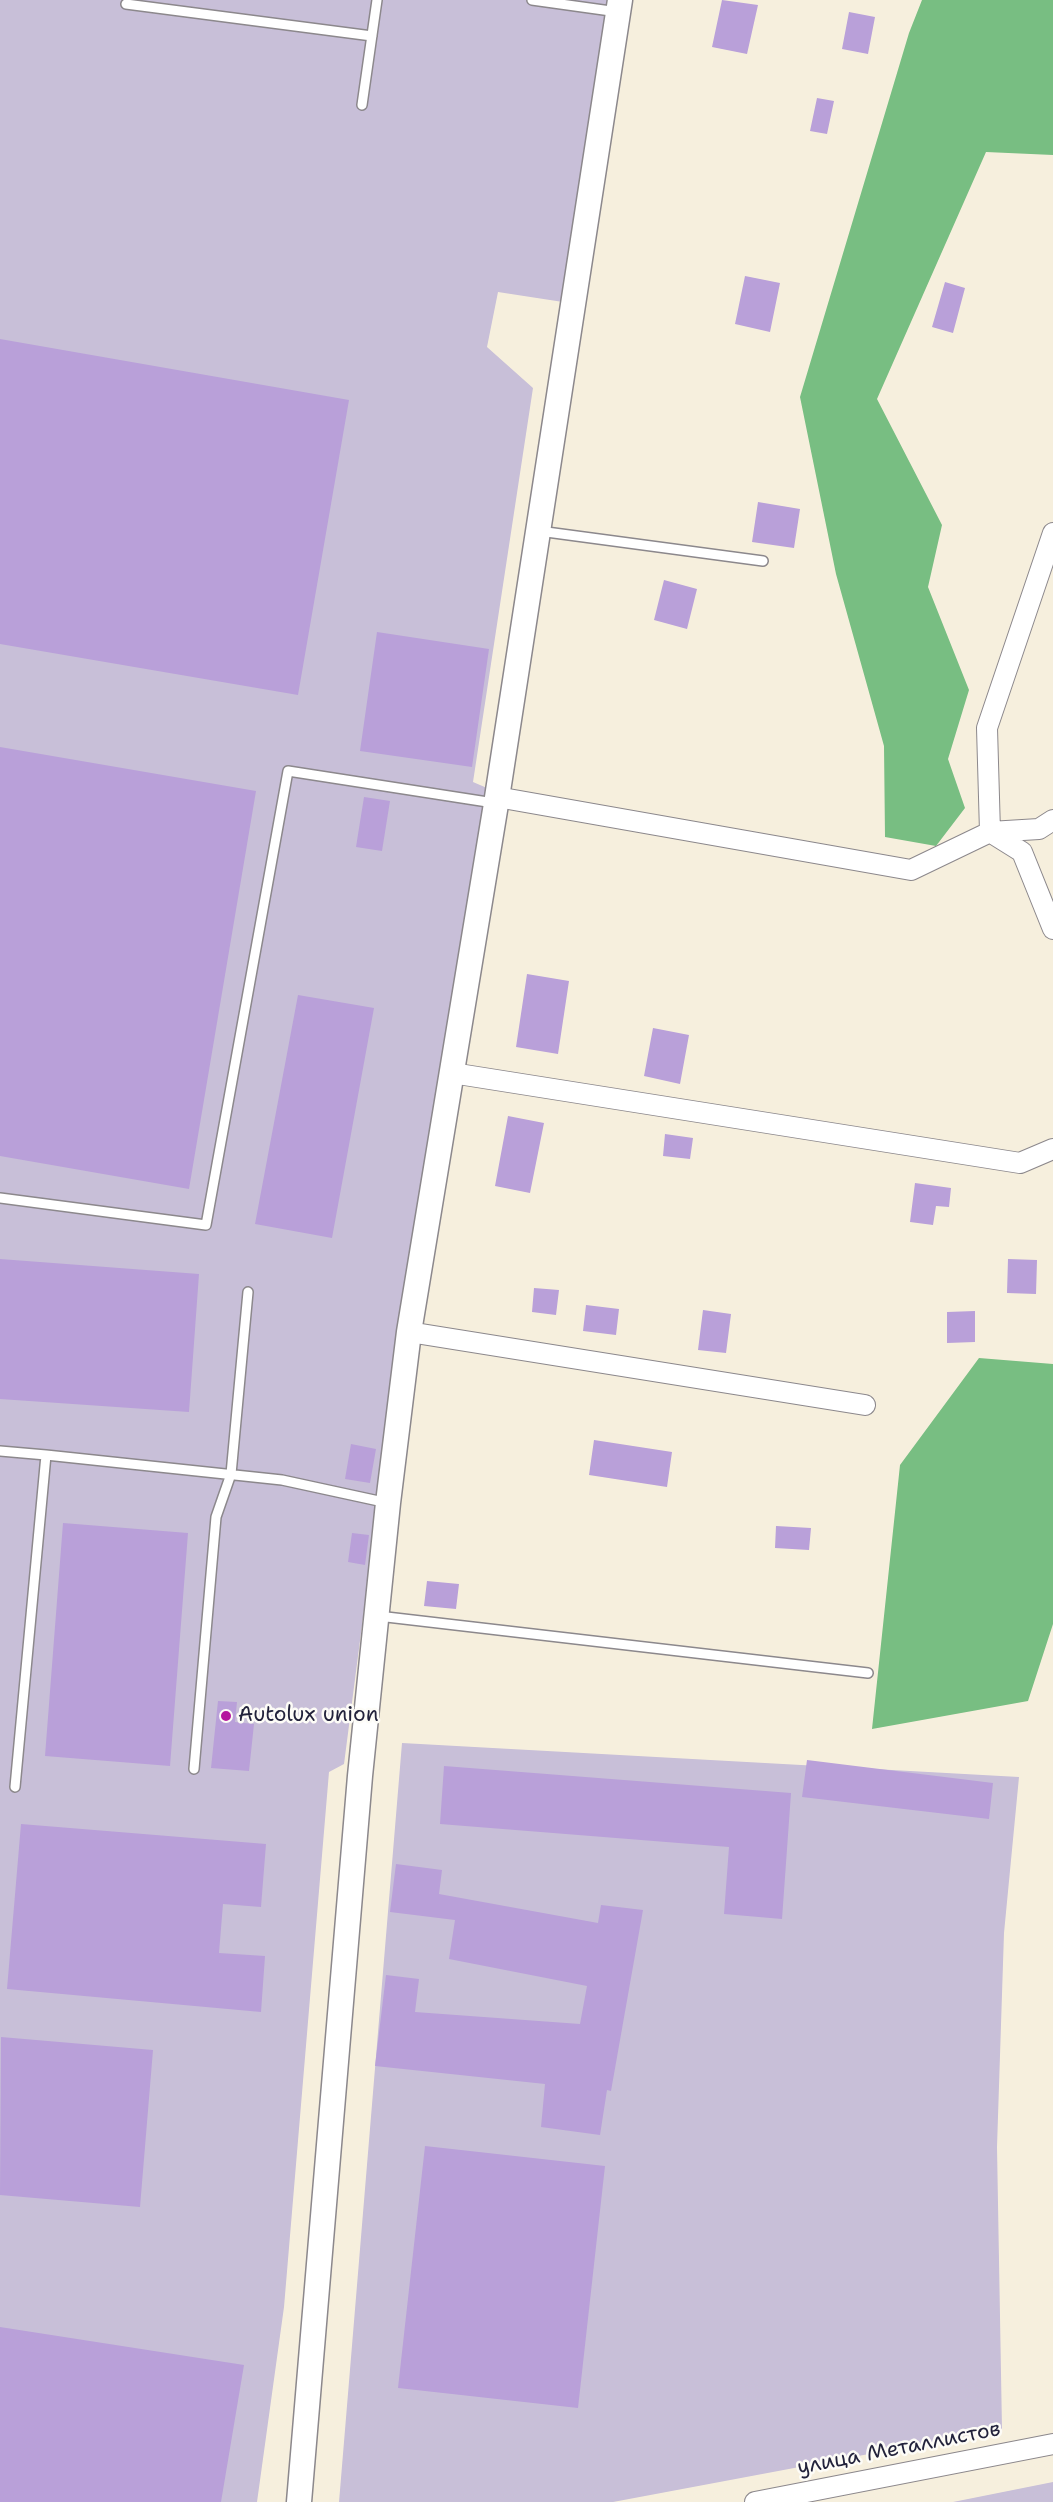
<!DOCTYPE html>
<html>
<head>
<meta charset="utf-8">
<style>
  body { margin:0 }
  canvas { display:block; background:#f6efdd }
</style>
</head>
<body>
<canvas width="1053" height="2502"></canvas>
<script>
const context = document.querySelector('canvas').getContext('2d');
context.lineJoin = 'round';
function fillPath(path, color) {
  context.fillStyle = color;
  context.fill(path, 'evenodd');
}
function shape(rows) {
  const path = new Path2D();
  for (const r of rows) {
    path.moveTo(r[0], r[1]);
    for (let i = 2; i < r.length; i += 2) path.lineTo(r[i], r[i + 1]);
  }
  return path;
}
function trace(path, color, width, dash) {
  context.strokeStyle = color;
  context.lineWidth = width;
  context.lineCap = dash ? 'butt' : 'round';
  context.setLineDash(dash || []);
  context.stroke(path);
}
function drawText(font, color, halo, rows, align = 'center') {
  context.font = font + ' "Shantell Sans",sans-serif';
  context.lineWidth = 5;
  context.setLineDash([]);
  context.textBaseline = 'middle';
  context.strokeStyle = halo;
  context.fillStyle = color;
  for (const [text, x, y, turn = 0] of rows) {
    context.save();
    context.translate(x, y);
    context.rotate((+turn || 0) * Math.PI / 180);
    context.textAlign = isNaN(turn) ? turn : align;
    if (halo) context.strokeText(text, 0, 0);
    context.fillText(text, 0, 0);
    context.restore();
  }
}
const industrial = shape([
  [0,0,607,0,563,302,498,292,487,347,533,388,473,782,487,788,407,1278,344,1764,329,1772,284,2307,257,2502,0,2502],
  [402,1743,1019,1777,1004,1933,997,2147,1002,2429,613,2502,339,2502],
  [1053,2482,1053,2502,953,2502]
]);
const forest = shape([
  [922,0,1053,0,1053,155,986,152,877,399,942,525,928,587,969,690,948,759,965,808,936,846,885,837,884,746,836,574,800,397,909,33],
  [979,1358,1053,1364,1053,1624,1028,1701,872,1729,900,1465]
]);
const building = shape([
  [722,0,758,5,747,54,712,47],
  [849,12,875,17,868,54,842,49],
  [817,98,834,101,827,134,810,131],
  [745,276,780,283,770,332,735,324],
  [945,282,965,288,953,333,932,327],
  [0,339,349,400,298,695,0,644],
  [758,502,800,509,794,548,752,542],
  [664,580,697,589,687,629,654,620],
  [377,632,489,649,472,767,360,751],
  [0,747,256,791,189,1189,0,1156],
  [364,797,390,801,382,851,356,847],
  [527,974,569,981,558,1054,516,1047],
  [298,995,374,1008,332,1238,255,1224],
  [653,1028,689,1035,680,1084,644,1076],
  [508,1116,544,1123,530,1193,495,1186],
  [665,1134,693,1138,690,1159,663,1156],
  [915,1183,951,1188,949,1207,936,1206,933,1225,910,1222],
  [0,1259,199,1274,189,1412,0,1399],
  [1008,1259,1037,1260,1036,1294,1007,1293],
  [534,1288,559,1290,556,1315,532,1312],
  [586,1305,619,1309,616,1335,583,1331],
  [703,1310,731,1314,726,1353,698,1350],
  [975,1311,975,1342,947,1343,947,1312],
  [594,1440,672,1452,667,1487,589,1475],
  [351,1444,376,1449,370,1483,345,1479],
  [63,1523,188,1533,170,1766,45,1756],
  [776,1526,811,1528,809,1550,775,1548],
  [352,1533,369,1535,365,1565,348,1562],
  [427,1581,459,1584,456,1609,424,1606],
  [218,1701,237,1702,235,1722,254,1724,249,1771,211,1768],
  [807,1760,993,1783,989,1819,802,1797],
  [444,1766,791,1793,782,1919,724,1914,729,1847,440,1824],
  [21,1824,266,1844,261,1907,223,1904,219,1953,265,1956,261,2012,7,1989],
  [396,1864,442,1870,439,1894,598,1923,601,1905,643,1910,611,2091,607,2090,600,2135,541,2127,545,2084,375,2066,386,1975,419,1979,415,2012,580,2024,587,1986,449,1959,455,1920,390,1912],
  [1,2037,153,2050,140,2207,0,2195],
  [425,2146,605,2166,578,2408,398,2388],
  [0,2327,244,2365,221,2502,0,2502]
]);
const service = shape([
  [532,0,618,12],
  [126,4,372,36],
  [362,105,377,0],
  [539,531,763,561],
  [0,1198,206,1225,288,771,494,803],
  [0,1451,46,1455],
  [378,1616,868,1673],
  [194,1769,216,1517,231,1474,248,1292],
  [15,1787,46,1455,282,1480,388,1503]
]);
const minor = shape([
  [1053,533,987,728,990,832,1022,852,1053,929],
  [497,797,911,870,990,832,1039,829,1053,820],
  [452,1073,1020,1163,1053,1149],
  [409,1332,865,1405],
  [755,2502,1053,2444]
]);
const tertiary = shape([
  [299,2502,360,1776,388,1503,409,1332,496,804,620,0]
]);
const markers = [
  [226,1716,6,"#b5179e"]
];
const poiNames = [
  ["Autolux union",238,1716]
];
const streetNames = [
  ["улица Металлистов",899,2449,-11]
];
fillPath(industrial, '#c8bfd8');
fillPath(forest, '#78be82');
fillPath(building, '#b9a0d9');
trace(service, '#8c888c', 12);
trace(minor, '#8c888c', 22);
trace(tertiary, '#8c888c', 27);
trace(service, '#fff', 9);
trace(minor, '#fff', 20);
trace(tertiary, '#fff', 24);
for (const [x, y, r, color] of markers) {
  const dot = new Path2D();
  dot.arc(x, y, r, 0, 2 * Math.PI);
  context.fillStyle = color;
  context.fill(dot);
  trace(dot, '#fdfcf7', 2);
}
drawText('21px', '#22223b', '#fdfcf7', poiNames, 'left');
drawText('21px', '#22223b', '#fdfcf7', streetNames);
</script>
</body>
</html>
